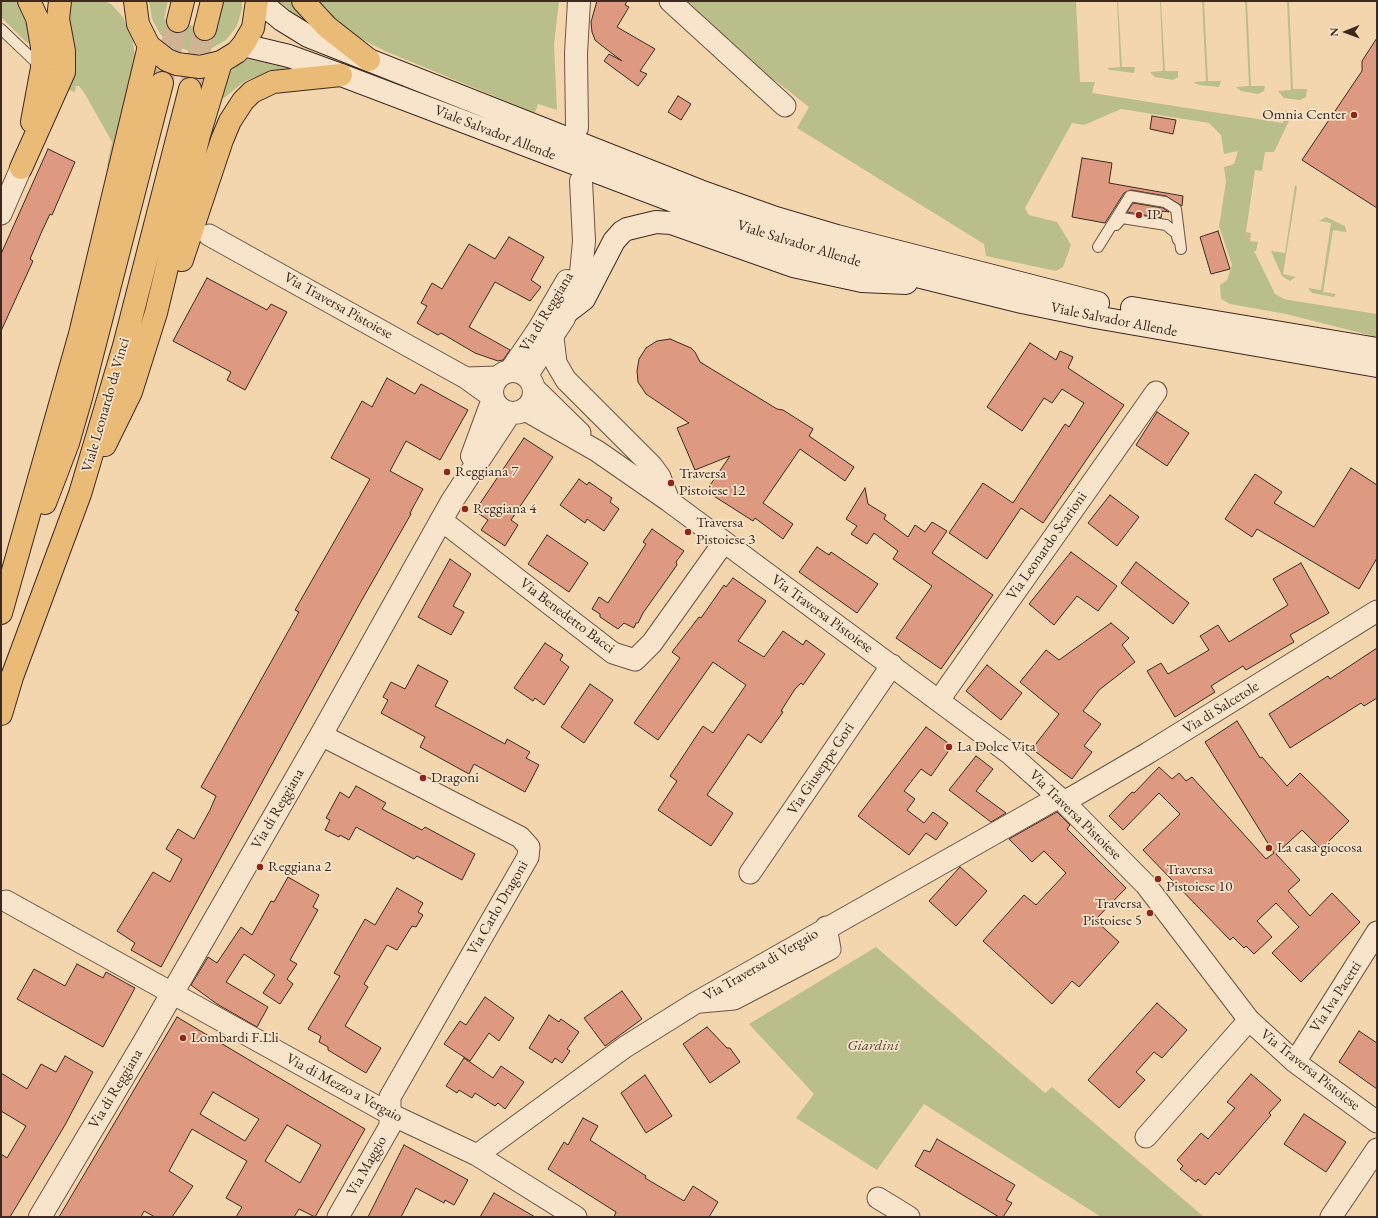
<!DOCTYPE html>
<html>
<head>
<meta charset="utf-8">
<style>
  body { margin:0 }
  #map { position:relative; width:1378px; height:1218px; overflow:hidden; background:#f4d6ae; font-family:"EB Garamond",serif }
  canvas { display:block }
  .frame { position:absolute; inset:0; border:2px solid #3e2920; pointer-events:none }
  .north { position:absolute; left:1326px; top:12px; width:40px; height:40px; -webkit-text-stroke:3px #f8e4ca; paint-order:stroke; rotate:269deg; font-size:11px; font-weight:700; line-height:16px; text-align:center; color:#3e2920 }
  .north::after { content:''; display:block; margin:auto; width:14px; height:18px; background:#3e2920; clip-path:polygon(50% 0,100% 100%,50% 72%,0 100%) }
</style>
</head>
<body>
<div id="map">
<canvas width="1378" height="1218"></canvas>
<div class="frame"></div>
<div class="north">N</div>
</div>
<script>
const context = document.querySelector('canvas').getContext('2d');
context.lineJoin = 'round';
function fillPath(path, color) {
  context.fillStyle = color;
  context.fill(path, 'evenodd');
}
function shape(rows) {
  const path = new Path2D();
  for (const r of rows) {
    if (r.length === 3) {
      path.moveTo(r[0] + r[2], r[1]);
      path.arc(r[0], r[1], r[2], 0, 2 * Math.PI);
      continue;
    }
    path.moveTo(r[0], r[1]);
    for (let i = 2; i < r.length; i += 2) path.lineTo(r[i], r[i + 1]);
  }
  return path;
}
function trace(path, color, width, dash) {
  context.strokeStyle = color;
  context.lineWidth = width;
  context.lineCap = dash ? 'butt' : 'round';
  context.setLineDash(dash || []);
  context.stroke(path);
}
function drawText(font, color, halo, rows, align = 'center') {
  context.font = font + ' "EB Garamond",serif';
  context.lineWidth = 3.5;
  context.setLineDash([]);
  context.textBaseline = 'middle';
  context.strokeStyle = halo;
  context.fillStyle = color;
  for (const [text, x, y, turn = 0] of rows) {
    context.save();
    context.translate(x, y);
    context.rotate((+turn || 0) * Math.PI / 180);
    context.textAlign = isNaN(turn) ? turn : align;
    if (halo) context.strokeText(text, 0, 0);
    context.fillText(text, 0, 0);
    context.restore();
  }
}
const green = shape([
  [1,1,22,1,32,43,27,43,1,17],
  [70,1,105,1,111,4,123,17,133,42,135,59,115,168,107,166,112,142,85,94,79,86,76,86,75,92,69,90,71,41,68,4],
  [149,1,168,1,164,19,216,32,224,1,242,1,242,9,237,26,226,40,212,48,189,51,173,45,160,34,152,19],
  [278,1,296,1,317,28,298,18],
  [312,1,559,1,554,44,557,110,538,104,535,113,385,51,348,32],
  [677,1,1076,1,1080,82,1095,82,1092,93,1283,123,1286,110,1287,111,1290,115,1290,119,1274,152,1265,152,1262,171,1255,170,1246,232,1251,233,1250,241,1258,242,1256,251,1254,251,1275,294,1284,299,1295,301,1377,314,1377,337,1286,314,1230,304,1221,299,1220,285,1227,280,1232,265,1219,226,1226,182,1224,167,1234,164,1238,151,1224,154,1221,135,1209,123,1121,109,1084,125,1072,123,1025,208,1029,215,1057,222,1071,245,1063,267,1056,271,986,256,984,244,797,128,809,107,776,81,765,78],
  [1117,1,1118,1,1122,67,1135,67,1134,73,1110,70,1107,68,1120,67],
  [1160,1,1161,1,1165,71,1178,71,1178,77,1173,80,1155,77,1150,72,1163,71],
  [1202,1,1204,1,1208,81,1221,81,1219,87,1199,85,1193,82,1206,81],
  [1245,1,1247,1,1251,86,1265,86,1264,91,1258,94,1241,91,1236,87,1249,86],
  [1287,1,1289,1,1293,89,1307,89,1306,97,1300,100,1284,98,1278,91,1291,90],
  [249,57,292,65,290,69,266,73,245,81,224,98,221,95,226,76,245,58],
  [1295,185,1297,187,1283,274,1296,277,1290,281,1282,276,1271,251,1285,253],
  [1326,217,1345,226,1346,230,1346,232,1333,230,1323,292,1336,294,1334,297,1312,293,1308,288,1321,290,1331,223,1319,221],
  [876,947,1045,1093,1052,1087,1204,1217,1101,1217,924,1104,877,1170,796,1118,814,1094,749,1024]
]);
const building = shape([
  [597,1,627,1,625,5,629,7,617,27,655,49,640,71,647,74,638,86,604,61,609,54,622,61,601,45,595,40,592,32,591,22,597,1],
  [1377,38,1377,208,1302,160,1362,71,1362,61,1377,38],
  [678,96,691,104,681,120,668,112,678,96],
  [1152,116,1176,120,1173,134,1150,129,1152,116],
  [48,149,75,162,52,215,50,214,42,231,30,259,33,261,1,331,1,254,48,149],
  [1082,158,1112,163,1109,183,1183,196,1182,206,1166,196,1131,190,1124,193,1105,223,1072,217,1082,158],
  [1133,203,1163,208,1169,212,1162,211,1161,218,1127,212,1133,203],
  [1218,231,1230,269,1211,274,1200,237,1218,231],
  [509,237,544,257,531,280,541,287,530,301,495,282,469,327,510,350,503,360,498,361,475,353,441,333,438,335,417,323,427,306,421,303,432,283,442,289,469,244,495,259,509,237],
  [207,278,267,310,271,304,287,312,245,390,227,380,231,372,173,341,207,278],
  [670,339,691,348,695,352,700,362,777,409,783,410,813,429,809,436,854,467,845,481,800,449,763,503,793,524,783,539,755,518,753,521,706,491,730,456,695,470,677,428,689,423,646,394,638,382,637,371,639,359,646,348,657,341,670,339],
  [1030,343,1056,360,1060,351,1073,357,1068,368,1124,405,1043,523,1021,508,987,559,949,533,983,483,1013,503,1065,424,1069,427,1084,403,1062,389,1052,403,1044,398,1022,431,987,407,1030,343],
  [387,378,415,394,421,384,468,410,440,460,406,441,390,471,423,489,410,513,411,514,359,605,161,967,131,950,135,943,117,931,153,872,170,882,182,859,166,849,178,829,194,839,210,810,216,796,201,787,299,612,295,610,370,479,331,458,362,401,372,407,387,378],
  [1157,412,1189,433,1167,466,1136,445,1157,412],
  [524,438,553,457,511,520,518,525,505,546,481,530,488,520,475,511,524,438],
  [1351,468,1377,485,1377,558,1359,589,1257,529,1252,537,1225,519,1255,474,1282,492,1274,503,1314,527,1351,468],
  [579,479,587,485,589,482,612,498,610,502,619,509,604,531,587,519,585,523,560,505,579,479],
  [865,488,868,504,886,515,884,519,908,537,915,525,925,532,932,522,947,531,932,553,993,595,941,669,896,638,932,586,893,559,898,551,874,533,867,544,851,534,857,526,846,519,865,488],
  [1110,495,1139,517,1117,546,1088,523,1110,495],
  [652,529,684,551,676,562,677,565,643,613,638,623,636,623,634,628,624,623,618,629,600,617,600,614,592,609,599,597,608,603,646,544,643,542,652,529],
  [547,535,588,563,569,592,528,564,547,535],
  [817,547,829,555,831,552,878,584,857,613,799,572,817,547],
  [1071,552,1117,586,1098,611,1077,596,1054,625,1029,604,1071,552],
  [450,559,471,574,453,606,464,612,451,635,418,617,450,559],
  [1136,562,1189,603,1173,624,1121,583,1136,562],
  [1301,563,1329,613,1290,635,1294,642,1246,670,1243,666,1211,686,1215,692,1175,717,1147,671,1161,663,1168,674,1209,650,1200,636,1218,625,1229,642,1288,605,1273,579,1301,563],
  [733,578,766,601,738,641,764,657,783,631,803,645,806,640,825,654,803,685,801,683,795,689,781,711,783,712,761,743,748,734,707,795,733,813,711,846,658,810,677,781,670,776,703,726,713,733,746,685,713,662,658,740,634,723,680,658,672,652,699,617,701,618,724,585,726,587,733,578],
  [1111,623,1129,638,1122,645,1135,662,1099,690,1083,711,1101,724,1084,746,1092,752,1072,779,1032,749,1059,714,1020,682,1046,650,1059,660,1111,623],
  [545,643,563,655,560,660,569,667,544,705,535,698,533,701,514,688,545,643],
  [1377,648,1377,698,1364,706,1361,703,1290,748,1269,714,1328,676,1330,679,1377,648],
  [418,665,448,681,435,706,505,744,507,739,530,752,526,758,539,765,525,792,474,764,469,774,420,747,425,737,381,713,388,700,383,697,391,682,405,689,418,665],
  [987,665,1022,693,1001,720,966,691,987,665],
  [590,684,613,700,584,743,561,727,590,684],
  [1237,721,1260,758,1262,757,1287,786,1300,773,1349,821,1321,849,1302,830,1276,854,1300,880,1288,891,1310,916,1332,893,1360,922,1301,982,1272,953,1299,927,1276,903,1257,921,1272,937,1254,954,1246,946,1244,948,1233,937,1230,940,1143,850,1180,814,1159,793,1123,830,1109,816,1132,792,1134,793,1159,767,1172,779,1179,773,1186,781,1192,777,1266,859,1274,853,1205,742,1237,721],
  [926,727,952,746,931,776,921,769,904,791,915,799,907,810,924,823,933,812,948,823,936,840,926,833,909,855,858,816,926,727],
  [976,756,993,769,976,791,1006,813,991,822,949,790,976,756],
  [356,786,386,803,382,809,422,830,425,827,475,854,462,880,417,856,414,859,356,827,349,840,340,835,339,837,325,830,330,820,326,818,340,792,349,798,356,786],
  [1057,812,1070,825,1067,829,1126,888,1095,920,1119,942,1079,987,1072,981,1052,1004,983,941,1024,895,1036,905,1066,873,1044,851,1032,862,1009,839,1057,812],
  [960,867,987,891,956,926,929,901,960,867],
  [288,877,319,895,313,907,318,910,290,960,297,964,287,979,293,984,280,1004,263,993,275,975,244,954,226,982,268,1007,257,1027,217,1004,191,985,208,957,217,963,241,927,252,935,271,901,274,902,288,877],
  [397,888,423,903,418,912,423,915,416,927,412,926,397,950,387,945,364,984,368,987,345,1026,381,1048,366,1073,328,1050,328,1047,319,1042,321,1036,308,1029,340,976,334,973,365,919,375,925,397,888],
  [77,964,103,978,106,972,135,988,103,1047,17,999,34,969,65,986,77,964],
  [622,991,642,1019,605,1046,584,1018,622,991],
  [485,997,514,1018,499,1041,489,1033,470,1061,444,1044,460,1021,466,1025,485,997],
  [1157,1003,1187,1030,1162,1058,1154,1052,1136,1072,1145,1080,1119,1108,1088,1080,1157,1003],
  [549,1015,559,1022,561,1019,579,1032,567,1049,570,1051,562,1063,555,1058,552,1063,529,1048,549,1015],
  [177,1017,365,1129,315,1217,299,1209,294,1217,236,1217,242,1207,226,1198,247,1161,192,1129,169,1171,193,1186,172,1217,155,1217,144,1211,141,1217,59,1217,177,1017],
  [213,1092,259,1119,245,1141,200,1114,213,1092],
  [287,1125,321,1145,300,1183,265,1161,287,1125],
  [707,1027,727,1048,730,1048,740,1062,710,1083,683,1044,707,1027],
  [1359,1031,1377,1043,1377,1089,1339,1062,1359,1031],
  [65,1056,93,1072,65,1125,10,1217,1,1217,1,1154,7,1158,26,1126,1,1111,1,1073,27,1089,41,1064,56,1072,65,1056],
  [464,1058,493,1078,501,1066,524,1082,505,1109,498,1103,495,1106,475,1093,472,1098,459,1090,457,1093,446,1086,464,1058],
  [1251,1074,1281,1100,1269,1113,1271,1115,1219,1175,1216,1172,1205,1185,1198,1179,1196,1182,1180,1169,1183,1166,1177,1160,1201,1133,1208,1139,1235,1108,1227,1102,1251,1074],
  [645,1075,672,1116,646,1133,621,1093,645,1075],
  [1304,1114,1346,1142,1326,1172,1284,1144,1304,1114],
  [583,1118,598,1126,590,1140,646,1176,645,1178,684,1201,693,1186,718,1202,709,1217,614,1217,616,1212,548,1169,564,1142,568,1145,583,1118],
  [937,1139,1015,1185,1006,1200,1012,1203,1003,1217,999,1217,915,1166,924,1150,930,1152,937,1139],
  [404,1145,468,1180,454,1205,445,1200,444,1203,416,1188,401,1217,368,1217,404,1145],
  [494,1193,535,1217,480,1217,494,1193]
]);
const trunkTunnel = shape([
  [162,83,178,21],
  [190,89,205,29]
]);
const service = shape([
  [1,29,41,67],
  [1116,225,1122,218,1166,225,1176,233,1178,240],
  [1098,247,1130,196,1165,202,1176,209,1181,249]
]);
const minor = shape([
  [670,1,785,106],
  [1,214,21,168],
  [209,235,466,378,484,391,492,395],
  [553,337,556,363,566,380,652,466,660,477,669,501],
  [466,378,498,377],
  [534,388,580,433],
  [525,410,597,451,669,501,1009,753,1064,802,1146,885,1249,1020,1295,1062,1377,1122],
  [441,520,613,653,635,660,652,643,724,542],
  [939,700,1156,392],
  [321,735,520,837,529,847,528,857,390,1097,390,1126,338,1217],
  [1064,802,1148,753,1377,611],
  [750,873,892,665],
  [6,901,390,1114,477,1155,576,1217],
  [701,1002,734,999,830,949,826,927],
  [1295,1062,1377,932],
  [1146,1137,1249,1020],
  [477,1155,625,1047,697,1002,1059,797],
  [878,1198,909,1217],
  [1331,1217,1377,1149]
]);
const tertiary = shape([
  [577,128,576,53,579,1],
  [511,370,539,329,567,281],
  [513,392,21],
  [527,375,564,318,581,273,584,241,581,181],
  [472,456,493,399],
  [40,1217,143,1044,321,735,452,501,510,413]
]);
const secondary = shape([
  [259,1,282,20,308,36,700,191,776,218,837,236,1098,303],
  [243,45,289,56,341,75,726,221,812,250,1022,302,1095,317,1377,366],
  [1132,308,1377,349],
  [567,312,584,299,614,241,622,232,627,229,656,222,671,223,793,266,862,281,906,283]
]);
const primary = shape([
  [29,1,37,18,42,47,42,68,32,122],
  [135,1,138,24,149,46,167,60,177,64,200,67,221,62,237,52,243,45,253,28,257,1],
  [21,168,64,72,64,51,58,19,60,1]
]);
const trunk = shape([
  [303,1,327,27,369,60],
  [178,21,183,1],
  [205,29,212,1],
  [182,260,222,140,230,121,243,101,252,92,273,82,341,75],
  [105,445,131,392,156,313,199,135,221,62],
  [45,503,68,443,81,398,162,83],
  [1,613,80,334,149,46],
  [1,714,12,677,80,494,124,346,190,89]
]);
const markers = [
  [1354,115,4,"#8f2418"],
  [1139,215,4,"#8f2418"],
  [447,472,4,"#8f2418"],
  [671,483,4,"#8f2418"],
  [465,509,4,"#8f2418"],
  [688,532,4,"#8f2418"],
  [949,747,4,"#8f2418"],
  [423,778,4,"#8f2418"],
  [1269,848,4,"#8f2418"],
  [260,867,4,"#8f2418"],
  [1158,879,4,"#8f2418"],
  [1150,913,4,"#8f2418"],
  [183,1038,4,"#8f2418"]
];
const poiNames = [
  ["Omnia Center",1346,115,"right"],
  ["IP",1147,215],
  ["Reggiana 7",455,472],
  ["Traversa",679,474],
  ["Pistoiese 12",679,491],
  ["Reggiana 4",473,509],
  ["Traversa",696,523],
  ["Pistoiese 3",696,540],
  ["La Dolce Vita",957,747],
  ["Dragoni",431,778],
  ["La casa giocosa",1277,848],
  ["Reggiana 2",268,867],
  ["Traversa",1166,870],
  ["Pistoiese 10",1166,887],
  ["Traversa",1142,904,"right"],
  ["Pistoiese 5",1142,921,"right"],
  ["Lombardi F.Lli",191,1038]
];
const streetNames = [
  ["Viale Salvador Allende",495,133,21],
  ["Viale Salvador Allende",799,244,17],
  ["Via Traversa Pistoiese",338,306,29],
  ["Via di Reggiana",547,312,-59],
  ["Viale Salvador Allende",1114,320,11],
  ["Viale Leonardo da Vinci",106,405,-74],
  ["Via Leonardo Scarioni",1047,546,-55],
  ["Via Traversa Pistoiese",822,614,36],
  ["Via Benedetto Bacci",567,616,37],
  ["Via di Salcetole",1221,708,-32],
  ["Via Giuseppe Gori",821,769,-56],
  ["Via di Reggiana",278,809,-60],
  ["Via Traversa Pistoiese",1075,815,44],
  ["Via Carlo Dragoni",498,908,-60],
  ["Via Traversa di Vergaio",761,965,-30],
  ["Via Iva Pacetti",1336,997,-57],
  ["Via Traversa Pistoiese",1310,1070,38],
  ["Via di Mezzo a Vergaio",344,1088,28],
  ["Via di Reggiana",116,1089,-59],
  ["Via Maggio",367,1166,-61]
];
const parkNames = [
  ["Giardini",873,1046]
];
fillPath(green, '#babe8b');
fillPath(building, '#de9a80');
trace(building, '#3e2920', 1);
trace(trunkTunnel, '#d0b392', 22, [22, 11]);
trace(service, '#6c5444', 12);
trace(minor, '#6c5444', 23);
trace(tertiary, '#6c5444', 24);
trace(secondary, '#3e2920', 24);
trace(primary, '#3e2920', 24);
trace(trunk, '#3e2920', 24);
trace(service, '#f8e4ca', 10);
trace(minor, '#f8e4ca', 21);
trace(tertiary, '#f8e4ca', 22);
trace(secondary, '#f8e4ca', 22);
trace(primary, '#eabb77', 22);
trace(trunk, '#eabb77', 22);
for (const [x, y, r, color] of markers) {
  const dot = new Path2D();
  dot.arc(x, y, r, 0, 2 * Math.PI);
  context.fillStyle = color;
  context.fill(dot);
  trace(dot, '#f8e4ca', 1.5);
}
drawText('15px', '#3e2920', '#f8e4ca', poiNames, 'left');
drawText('15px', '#3e2920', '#f8e4ca', streetNames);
drawText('italic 15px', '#574735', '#f8e4ca', parkNames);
</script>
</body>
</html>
